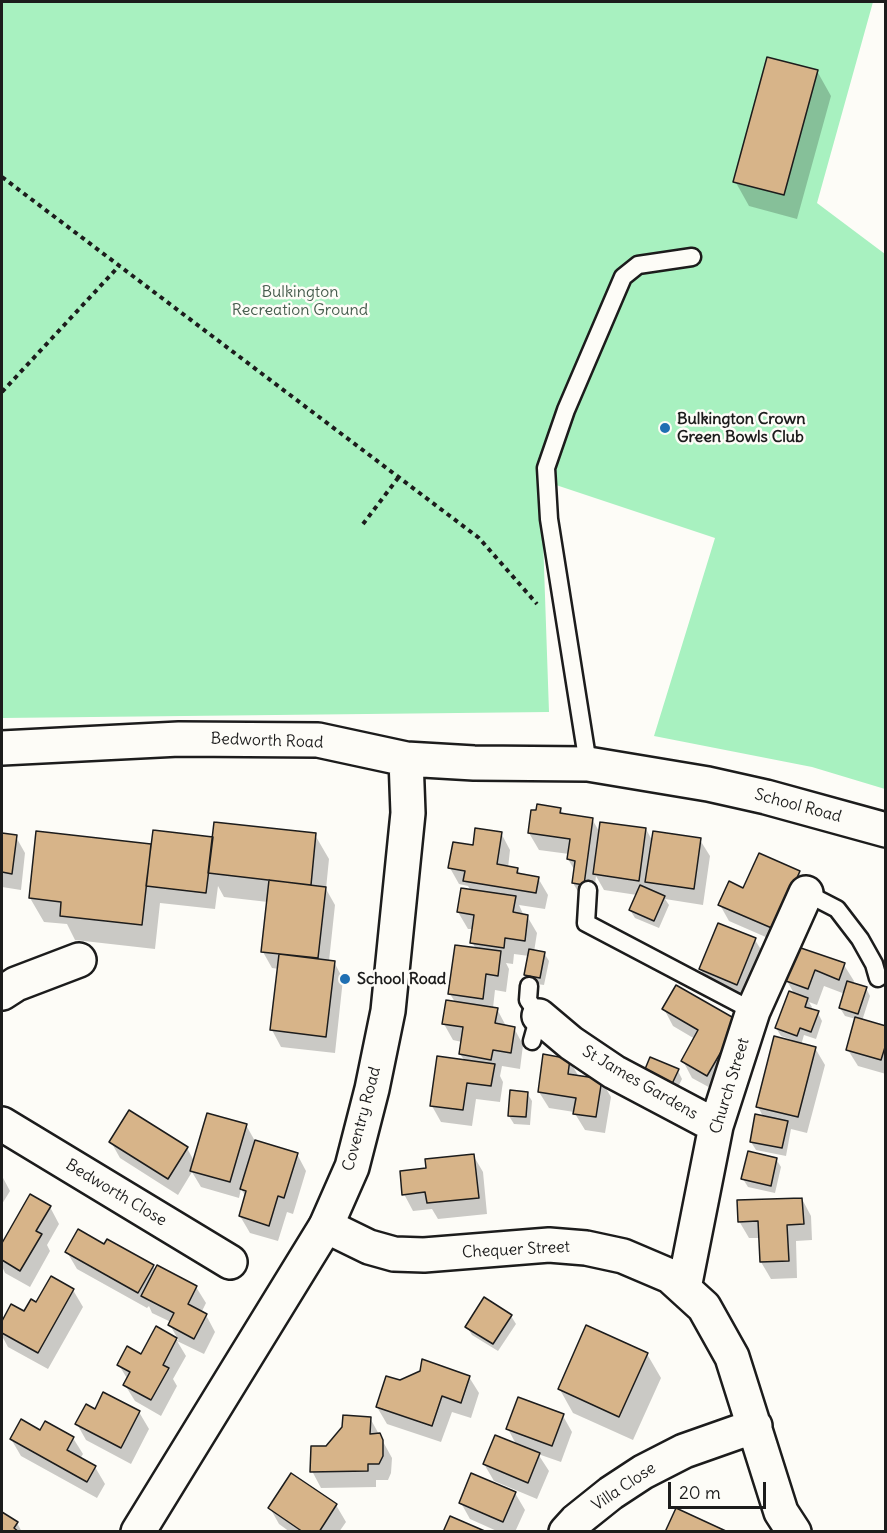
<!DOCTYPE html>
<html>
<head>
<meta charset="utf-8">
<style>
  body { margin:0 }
  #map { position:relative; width:887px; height:1533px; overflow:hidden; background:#fdfcf7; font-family:Delius,sans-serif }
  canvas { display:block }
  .frame { position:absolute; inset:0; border:3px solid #1c1c1c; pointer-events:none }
  .scale { position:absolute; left:668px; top:1482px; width:98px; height:27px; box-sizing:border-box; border:3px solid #1c1c1c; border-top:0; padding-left:8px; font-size:18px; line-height:21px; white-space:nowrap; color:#1c1c1c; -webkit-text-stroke:4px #fdfcf7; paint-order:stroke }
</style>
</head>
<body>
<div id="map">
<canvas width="887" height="1533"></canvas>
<div class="frame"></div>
<div class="scale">20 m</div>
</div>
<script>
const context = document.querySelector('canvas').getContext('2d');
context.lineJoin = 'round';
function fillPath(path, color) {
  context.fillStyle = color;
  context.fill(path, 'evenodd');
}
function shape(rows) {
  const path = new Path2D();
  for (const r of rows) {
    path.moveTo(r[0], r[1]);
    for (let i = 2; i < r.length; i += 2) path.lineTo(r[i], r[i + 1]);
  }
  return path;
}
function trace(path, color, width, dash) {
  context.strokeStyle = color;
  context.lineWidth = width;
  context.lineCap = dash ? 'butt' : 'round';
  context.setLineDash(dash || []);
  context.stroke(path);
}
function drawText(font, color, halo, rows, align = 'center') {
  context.font = font + ' Delius,sans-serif';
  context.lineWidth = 5;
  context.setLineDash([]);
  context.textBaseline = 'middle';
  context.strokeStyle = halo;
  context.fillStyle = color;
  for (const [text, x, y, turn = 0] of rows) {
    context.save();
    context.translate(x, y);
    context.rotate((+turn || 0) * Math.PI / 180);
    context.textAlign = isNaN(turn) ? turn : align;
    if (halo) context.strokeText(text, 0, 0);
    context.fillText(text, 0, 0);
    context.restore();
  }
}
const green = shape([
  [2,2,873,2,817,203,885,254,885,789,812,767,654,736,715,538,541,480,549,712,2,718]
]);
const shadow = shape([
  [817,71,831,96,797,219,749,206,735,181],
  [560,809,564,815,592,819,600,833,646,829,653,842,700,840,710,856,703,905,665,899,669,905,659,928,635,918,630,910,637,895,604,890,596,876,593,901,583,900,573,883,575,871,568,859,569,854,539,850,529,833,532,811],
  [501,833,510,850,508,868,517,869,521,875,538,878,548,895,545,909,519,905,524,916,527,916,537,933,534,952,544,953,549,961,544,985,530,983,526,975,529,956,514,954,513,964,506,963,509,969,506,992,495,990,493,1008,497,1009,506,1026,514,1028,523,1045,520,1069,502,1066,500,1076,503,1082,500,1102,476,1099,472,1126,441,1122,432,1106,465,1061,460,1054,462,1042,453,1040,444,1024,455,1002,450,994,476,949,472,942,473,929,468,929,458,912,471,891,468,886,459,884,450,868,474,847],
  [2,835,16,837,25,853,21,890,2,887],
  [315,835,329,859,326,889,335,905,329,961,334,962,343,979,335,1053,281,1047,272,1030,279,969,272,968,263,952,268,902,224,897,218,886,215,909,160,903,155,949,75,940,67,924,44,922,30,898,150,846,152,850,214,838],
  [799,872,808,889,784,945,729,921,720,905,744,890],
  [719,925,755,940,765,956,746,1001,710,986,700,969],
  [799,948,844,965,854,981,853,984,866,988,870,996,862,1021,886,1028,886,1074,858,1066,848,1050,856,1019,845,1016,840,1008,845,994,824,986,817,1005,809,1002,812,1007,811,1010,818,1013,822,1021,816,1039,804,1035,801,1045,815,1048,825,1065,807,1133,791,1129,786,1156,756,1150,751,1142,764,1118,758,1107,792,1040,781,1036,776,1028,795,995,787,981],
  [664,1009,738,1022,716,1091,692,1078,683,1061,695,1039,673,1026],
  [569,1060,579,1077,601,1080,611,1097,605,1133,585,1130,574,1112,549,1108,539,1092],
  [678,1071,682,1079,675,1093,649,1082],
  [527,1093,532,1101,530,1125,514,1124,509,1116],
  [246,1125,255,1141,297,1154,306,1171,293,1214,287,1212,278,1241,250,1233,240,1216,246,1197,241,1189,239,1198,201,1187,192,1172,178,1195,120,1158,111,1142,187,1148,194,1161],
  [473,1155,483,1172,487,1214,438,1219,432,1209,413,1211,404,1194,427,1169],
  [776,1159,781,1167,775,1193,748,1187,743,1179],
  [2,1176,10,1191,2,1204],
  [30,1196,50,1207,59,1224,47,1245,50,1251,30,1287,5,1273,2,1266,2,1246],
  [802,1199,811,1216,812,1240,796,1241,797,1278,771,1279,761,1262,760,1238,749,1238,739,1221],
  [105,1246,153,1266,156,1271,196,1287,206,1303,201,1313,206,1315,215,1332,204,1354,177,1341,186,1356,173,1379,177,1386,161,1416,135,1401,125,1385,128,1380,119,1365,141,1356,156,1328,179,1341,170,1325,171,1322,152,1313,149,1306,147,1308,77,1269,67,1252],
  [73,1290,83,1307,48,1369,8,1347,2,1336,2,1324,12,1306,25,1313,37,1305],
  [511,1316,516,1324,498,1351,472,1335,467,1327],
  [647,1354,661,1378,633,1440,573,1413,559,1388],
  [469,1377,479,1393,471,1418,452,1412,441,1442,387,1424,377,1407,400,1382],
  [139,1412,149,1429,131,1464,86,1440,77,1424],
  [563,1416,572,1432,561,1462,538,1454,549,1471,537,1499,494,1481,484,1464,517,1446,508,1429],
  [370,1418,392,1458,391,1473,388,1480,376,1480,376,1487,321,1488,312,1471,326,1447],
  [41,1432,73,1438,83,1454,80,1459,95,1467,105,1484,97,1498,21,1456,11,1439],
  [291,1476,336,1505,346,1522,339,1532,290,1532,279,1524,270,1508],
  [515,1493,525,1510,515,1532,499,1532,470,1519,461,1503],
  [2,1514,17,1523,22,1532,2,1532]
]);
const building = shape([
  [767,57,818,70,784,195,733,182,767,57],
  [537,804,561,808,560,813,593,818,584,885,572,883,575,861,567,859,570,839,528,833,531,810,536,810,537,804],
  [214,822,316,833,311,885,208,873,214,822],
  [600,822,646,828,639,881,593,874,600,822],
  [475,828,502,832,497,864,518,868,517,873,539,877,536,893,463,881,465,871,448,868,453,842,473,845,475,828],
  [153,830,213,837,206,893,146,886,153,830],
  [36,831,151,844,142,925,60,916,61,902,29,898,36,831],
  [653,831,701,838,694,889,645,882,653,831],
  [2,833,17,835,12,874,2,872,2,833],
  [759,853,800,871,774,929,718,905,729,881,743,888,759,853],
  [269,880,326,887,318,958,261,952,269,880],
  [640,885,665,896,654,921,629,910,640,885],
  [461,888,516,896,513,912,528,915,525,941,505,938,504,948,470,943,474,915,457,912,461,888],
  [718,923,756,938,737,985,699,969,718,923],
  [455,945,501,951,498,976,486,974,483,999,448,994,455,945],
  [798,947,845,963,839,980,815,970,808,989,786,981,798,947],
  [529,949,545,952,540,978,524,975,529,949],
  [279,954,335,961,326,1037,270,1030,279,954],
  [847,981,867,987,858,1014,839,1008,847,981],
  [676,985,739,1021,707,1076,681,1061,698,1030,662,1009,676,985],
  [789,991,808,998,805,1007,819,1011,811,1032,800,1028,797,1036,775,1028,789,991],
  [446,1000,498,1008,495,1023,515,1027,511,1053,493,1050,491,1060,459,1054,463,1027,442,1024,446,1000],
  [855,1017,886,1026,886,1044,881,1060,846,1050,855,1017],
  [774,1036,816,1047,798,1117,756,1107,774,1036],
  [543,1054,570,1059,568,1074,602,1079,596,1117,573,1114,576,1098,538,1092,543,1054],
  [437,1056,495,1064,491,1086,467,1083,463,1110,430,1106,437,1056],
  [650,1057,679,1069,671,1086,643,1074,650,1057],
  [510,1090,528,1092,526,1117,508,1116,510,1090],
  [129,1110,188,1147,168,1179,109,1142,129,1110],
  [207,1113,247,1124,230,1182,190,1171,207,1113],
  [755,1114,788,1121,782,1148,750,1142,755,1114],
  [255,1140,298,1153,284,1198,278,1196,269,1226,239,1216,246,1191,240,1189,255,1140],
  [748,1151,777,1158,771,1186,741,1179,748,1151],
  [474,1154,479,1198,427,1203,425,1192,402,1195,400,1171,426,1168,425,1159,474,1154],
  [30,1194,51,1206,36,1231,42,1234,20,1271,2,1260,2,1243,30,1194],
  [802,1198,804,1224,787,1225,789,1261,760,1262,758,1221,738,1222,737,1200,802,1198],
  [78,1229,104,1244,107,1239,154,1265,138,1293,65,1252,78,1229],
  [157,1265,197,1286,188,1304,207,1314,194,1339,168,1325,174,1313,141,1296,157,1265],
  [51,1276,74,1289,38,1353,2,1333,2,1321,11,1304,24,1311,31,1299,36,1302,51,1276],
  [484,1297,512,1315,493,1344,465,1327,484,1297],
  [586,1325,648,1353,619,1417,558,1389,586,1325],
  [156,1326,177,1338,163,1365,169,1368,151,1400,123,1385,130,1372,117,1365,127,1346,141,1354,156,1326],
  [422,1359,470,1376,461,1403,442,1396,432,1426,376,1407,386,1376,400,1380,420,1371,422,1359],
  [103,1392,140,1411,121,1448,75,1424,86,1404,95,1409,103,1392],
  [518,1397,564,1414,552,1446,506,1429,518,1397],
  [343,1415,371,1417,370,1434,380,1433,383,1440,383,1456,379,1464,368,1464,368,1471,310,1472,311,1446,326,1446,342,1427,343,1415],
  [21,1419,40,1430,45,1421,74,1437,67,1450,96,1466,87,1482,10,1439,21,1419],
  [495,1435,540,1453,528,1483,483,1464,495,1435],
  [291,1473,337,1504,319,1532,303,1532,268,1508,291,1473],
  [471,1473,516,1492,503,1522,459,1503,471,1473],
  [676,1508,728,1532,665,1532,676,1508],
  [2,1512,18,1522,14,1528,19,1532,2,1532,2,1512],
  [450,1516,487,1532,443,1532,450,1516]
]);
const path = shape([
  [2,177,479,538,537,604],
  [2,392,119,266],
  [363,524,398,478]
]);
const service = shape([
  [588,764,549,519,546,468,566,410,623,277,638,265,692,257],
  [588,890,586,923,753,1011],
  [806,893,837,909,860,939,874,964,878,978],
  [529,986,528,1000,539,1016,532,1041]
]);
const minor = shape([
  [2,993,16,984,79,960],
  [539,1016,571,1043,614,1072,716,1126],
  [2,1124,230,1262],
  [326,1226,369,1247,394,1254,424,1255,549,1245,586,1248,623,1256,670,1276,704,1307,732,1357,781,1512,794,1532],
  [684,1288,716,1126,753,1011,806,893],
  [566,1532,576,1521,611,1493,643,1472,684,1451,755,1426]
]);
const secondary = shape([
  [2,748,179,739,318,740,406,759,474,763,588,764,708,784,766,797,886,830],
  [138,1532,326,1226,352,1167,372,1089,388,1011,408,813,406,759]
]);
const markers = [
  [665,428,6,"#1f6fb2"],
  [345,979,6,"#1f6fb2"]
];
const parkNames = [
  ["Bulkington",300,292],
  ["Recreation Ground",300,310]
];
const poiNames = [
  ["Bulkington Crown",677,419],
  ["Green Bowls Club",677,437],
  ["School Road",357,979]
];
const streetNames = [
  ["Bedworth Road",267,741,2],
  ["School Road",798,806,15],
  ["St James Gardens",640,1083,30],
  ["Church Street",730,1086,-73],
  ["Coventry Road",362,1119,-75],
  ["Bedworth Close",116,1193,31],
  ["Chequer Street",516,1250,-3],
  ["Villa Close",624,1487,-34]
];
fillPath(green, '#a8f1c0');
fillPath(shadow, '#0003');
fillPath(building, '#d7b489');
trace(building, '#1c1c1c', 1.5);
trace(service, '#1c1c1c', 21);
trace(minor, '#1c1c1c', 38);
trace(secondary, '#1c1c1c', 38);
trace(path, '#1c1c1c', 4, [4.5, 4.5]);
trace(service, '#fdfcf7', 16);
trace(minor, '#fdfcf7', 33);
trace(secondary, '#fdfcf7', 33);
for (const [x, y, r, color] of markers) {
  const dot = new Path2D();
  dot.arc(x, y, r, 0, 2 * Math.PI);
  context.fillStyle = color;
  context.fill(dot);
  trace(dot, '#fdfcf7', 2);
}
drawText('16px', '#465c4d', '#fdfcf7', parkNames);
drawText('bold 16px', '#1c1c1c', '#fdfcf7', poiNames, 'left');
drawText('16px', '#1c1c1c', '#fdfcf7', streetNames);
</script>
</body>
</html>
